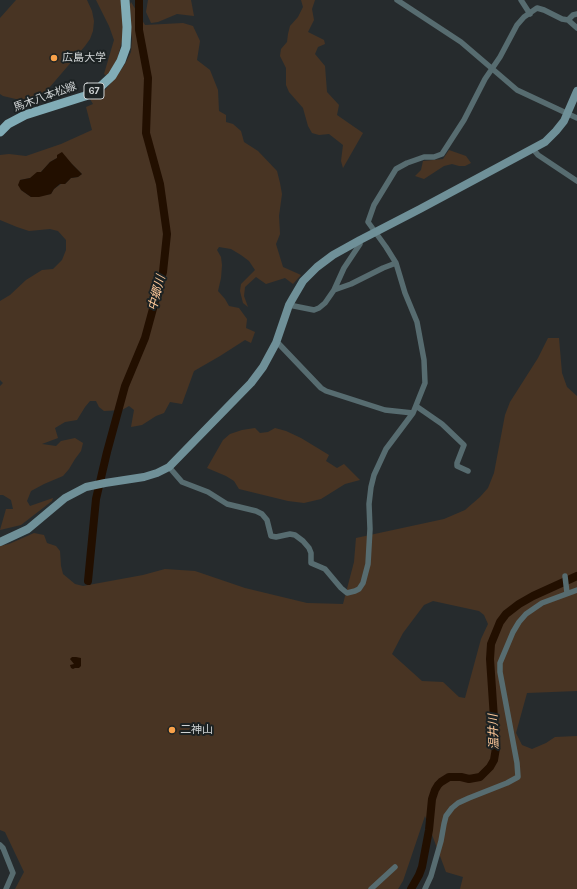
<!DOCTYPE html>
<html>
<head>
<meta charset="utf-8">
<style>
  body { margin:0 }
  canvas { display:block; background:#262b2d }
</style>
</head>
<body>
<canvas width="577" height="889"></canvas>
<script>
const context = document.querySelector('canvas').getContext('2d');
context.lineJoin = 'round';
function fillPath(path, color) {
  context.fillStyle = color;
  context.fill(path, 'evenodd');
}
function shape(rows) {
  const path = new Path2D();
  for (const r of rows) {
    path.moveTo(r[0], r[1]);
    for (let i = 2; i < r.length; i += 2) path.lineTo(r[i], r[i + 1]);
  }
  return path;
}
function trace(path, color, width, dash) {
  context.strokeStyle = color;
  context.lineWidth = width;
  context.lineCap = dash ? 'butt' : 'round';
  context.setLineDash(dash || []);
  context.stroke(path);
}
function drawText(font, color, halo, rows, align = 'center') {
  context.font = font + ' Karla,"Noto Sans JP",sans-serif';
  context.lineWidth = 4;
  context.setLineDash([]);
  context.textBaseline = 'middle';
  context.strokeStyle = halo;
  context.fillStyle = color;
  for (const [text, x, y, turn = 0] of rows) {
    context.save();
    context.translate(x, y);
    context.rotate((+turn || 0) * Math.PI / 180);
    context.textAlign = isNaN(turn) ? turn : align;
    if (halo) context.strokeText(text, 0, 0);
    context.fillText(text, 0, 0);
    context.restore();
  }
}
const green = shape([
  [16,0,87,0,92,11,94,21,93,31,90,39,85,46,49,88,44,92,36,97,20,100,3,96,0,94,0,18],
  [96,0,121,0,123,14,123,37,117,60,107,76,104,74,114,40,109,26],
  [148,0,191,0,194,16,177,14,158,22,151,23,146,12],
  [301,0,315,0,312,9,314,20,308,32,324,40,325,44,318,47,315,54,325,66,327,92,339,105,337,115,363,133,343,168,341,161,343,145,329,134,319,135,312,133,308,126,303,108,289,92,286,85,286,68,280,56,281,49,287,42,288,34,290,26,298,17,303,7],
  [131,2,145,25,183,23,193,26,200,41,197,60,210,70,218,90,219,111,226,115,226,122,233,124,241,131,244,142,258,151,277,171,280,183,282,194,279,216,280,234,276,244,283,267,301,275,293,284,285,278,266,284,256,277,245,287,244,296,248,307,243,303,240,291,241,284,255,270,249,261,241,255,231,249,219,247,217,250,221,257,222,265,221,278,218,291,225,299,229,306,239,308,247,319,246,328,255,332,251,343,245,340,220,356,194,371,182,404,170,402,164,413,156,416,142,425,131,427,134,410,129,406,122,410,104,411,99,407,96,401,90,401,85,407,77,420,65,422,55,428,58,438,42,444,56,446,61,441,75,438,83,443,81,451,75,459,69,469,63,476,44,484,31,491,27,501,30,506,53,498,52,501,21,525,0,530,6,509,13,509,11,500,3,495,0,495,0,386,3,383,0,380,0,301,10,295,26,280,42,270,53,269,62,260,66,250,66,240,58,231,50,229,29,231,17,227,0,220,0,155,9,154,26,156,61,144,92,130,86,107,93,104,90,99,105,90,116,77,125,64,131,52,132,39,128,10],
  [57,158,72,164,82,174,78,177,71,178,65,184,61,184,54,189,51,194,31,197,21,190,20,180,30,178,41,172,50,162],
  [449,150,466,156,471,163,465,166,459,166,452,164,444,166,424,179,415,176,421,170,423,161,443,159],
  [548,338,559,338,562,373,567,387,577,396,577,691,527,693,516,733,522,745,532,749,546,743,555,737,577,736,577,889,460,889,463,877,446,872,425,816,403,881,398,889,15,889,24,872,5,832,0,830,0,546,9,544,34,533,44,535,47,543,56,546,60,551,61,566,63,574,75,584,83,586,143,575,165,569,195,571,245,588,307,603,343,604,354,562,356,538,444,519,465,510,480,497,488,488,494,473,505,415,510,402,538,358],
  [433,601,479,611,484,615,488,624,481,639,465,698,459,697,443,682,422,681,392,654,403,633,424,605],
  [255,428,260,433,268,432,275,428,286,431,301,438,329,455,326,461,337,468,344,464,360,480,345,484,321,499,304,503,288,501,239,489,234,481,226,476,207,468,223,440,230,434,242,430]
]);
const water = shape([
  [62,152,72,164,82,174,78,177,71,178,65,184,60,184,54,189,51,194,39,197,31,197,21,190,18,185,20,180,30,178,37,172,41,172,50,162,57,158,57,155],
  [72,657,76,657,81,658,81,666,79,668,75,668,73,669,71,668,70,665,74,664,70,659]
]);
const river = shape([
  [88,581,96,499,107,452,125,386,145,338,163,272,167,234,160,184,146,133,148,78,139,30,139,0],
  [411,889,419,875,422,867,429,830,432,799,435,790,438,785,441,782,449,777,461,777,469,779,480,777,490,767,494,760,496,748,490,659,491,644,500,622,506,614,519,604,533,596,577,576]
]);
const street = shape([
  [397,0,461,42,517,90,577,118],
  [521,0,530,14],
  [568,20,577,28],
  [533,149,538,155,577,181],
  [334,290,344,268,360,244,360,240],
  [289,305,314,310,319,308,325,303,334,290,351,284,383,268,396,263],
  [276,343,279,344,321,388,326,391,385,410,413,413],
  [416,406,442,424,464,445,457,463,457,466,468,471],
  [169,467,182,482,208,492,227,504,256,511,262,514,267,520,271,536,276,537,290,534,295,535,303,541,309,548,311,553,311,563,325,569,341,588,347,593,355,591,359,589,363,583,368,564,370,529,369,504,371,487,374,475,386,449,413,413,425,383,424,360,417,322,405,293,396,263,386,247,368,222,374,205,396,169,407,163,424,157,434,157,442,154,464,120,485,79,500,57,517,25,524,17,537,8,544,10,562,19,568,20,573,15,577,14],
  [565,576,567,593],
  [0,845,3,848,13,873,6,889],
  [371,889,395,867],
  [425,889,431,876,441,841,444,824,446,816,452,808,458,803,469,798,507,783,518,777,517,763,500,672,500,663,513,632,519,622,526,614,542,603,577,590]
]);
const secondary = shape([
  [0,542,28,529,65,498,86,487,105,483,144,477,157,473,169,467,251,383,263,367,276,343,289,305,293,298,303,281,317,267,333,255,360,240,420,209,545,142,556,131,564,121,577,91]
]);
const primary = shape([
  [0,132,8,124,25,115,85,96,99,88,112,76,121,61,126,47,127,27,125,0]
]);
const markers = [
  [54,58,4,"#f8a14a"],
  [172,730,4,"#f8a14a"]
];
const shields = [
  [94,91,20]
];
const shieldNames = [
  ["67",94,91]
];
const poiNames = [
  ["広島大学",62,58],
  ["二神山",180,730]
];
const streetNames = [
  ["馬木八本松線",45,97,-20]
];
const waterNames = [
  ["中郷川",157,293,-75],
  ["温井川",494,732,-92]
];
fillPath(green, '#483423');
fillPath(water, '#220f00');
trace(river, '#220f00', 8);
trace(street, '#576c70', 5.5);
trace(secondary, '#6f9098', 8);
trace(primary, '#81acb6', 9);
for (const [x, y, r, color] of markers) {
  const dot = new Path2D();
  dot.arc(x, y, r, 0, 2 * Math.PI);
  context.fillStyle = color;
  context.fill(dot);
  trace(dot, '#1c2223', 1.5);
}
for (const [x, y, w] of shields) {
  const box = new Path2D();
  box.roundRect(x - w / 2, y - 8, w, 16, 3);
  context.fillStyle = '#1c2223';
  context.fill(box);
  trace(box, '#ced2d3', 1);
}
drawText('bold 10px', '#ced2d3', null, shieldNames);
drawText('11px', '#ced2d3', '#1c2223', poiNames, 'left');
drawText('11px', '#ced2d3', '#1c2223', streetNames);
drawText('italic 12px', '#fdc798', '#1c2223', waterNames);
</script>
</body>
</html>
